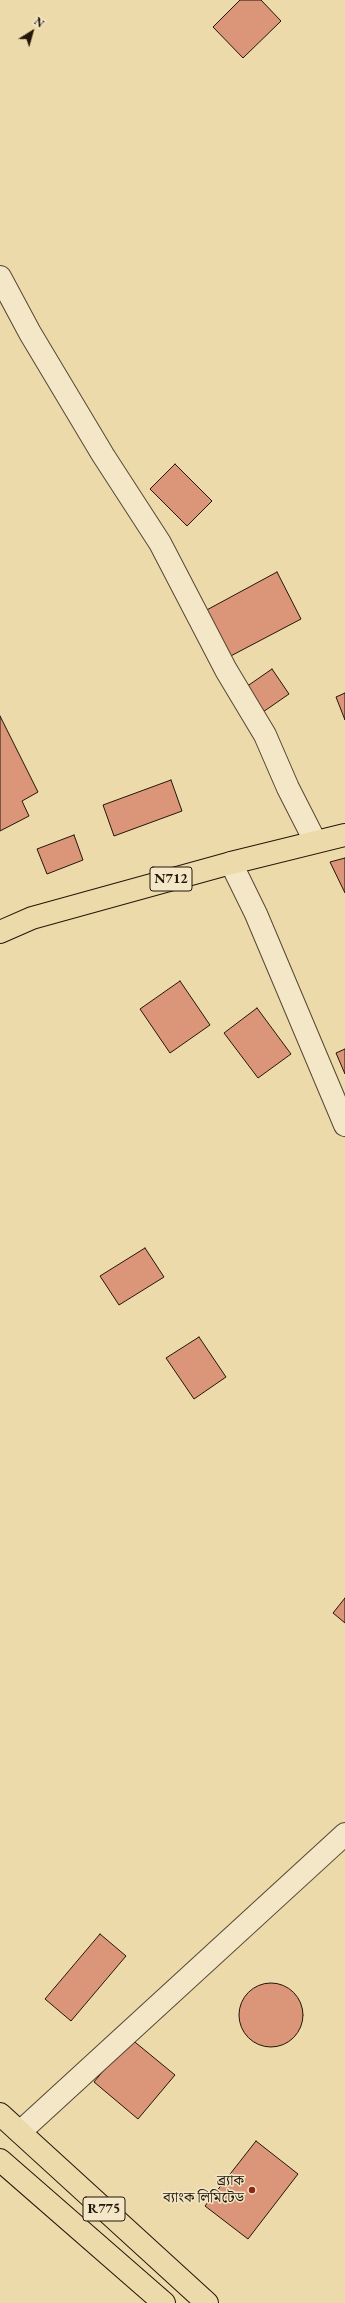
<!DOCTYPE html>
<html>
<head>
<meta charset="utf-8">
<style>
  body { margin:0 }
  #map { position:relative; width:345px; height:2303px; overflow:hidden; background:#eddaab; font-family:"EB Garamond",serif }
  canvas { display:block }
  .north { position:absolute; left:12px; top:12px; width:40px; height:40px; -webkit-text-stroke:3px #f3e7c8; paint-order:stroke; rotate:37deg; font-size:11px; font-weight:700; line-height:16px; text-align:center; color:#231608 }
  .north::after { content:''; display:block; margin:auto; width:14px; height:18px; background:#231608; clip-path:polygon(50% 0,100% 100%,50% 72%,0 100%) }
</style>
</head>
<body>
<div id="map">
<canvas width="345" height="2303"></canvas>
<div class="north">N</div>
</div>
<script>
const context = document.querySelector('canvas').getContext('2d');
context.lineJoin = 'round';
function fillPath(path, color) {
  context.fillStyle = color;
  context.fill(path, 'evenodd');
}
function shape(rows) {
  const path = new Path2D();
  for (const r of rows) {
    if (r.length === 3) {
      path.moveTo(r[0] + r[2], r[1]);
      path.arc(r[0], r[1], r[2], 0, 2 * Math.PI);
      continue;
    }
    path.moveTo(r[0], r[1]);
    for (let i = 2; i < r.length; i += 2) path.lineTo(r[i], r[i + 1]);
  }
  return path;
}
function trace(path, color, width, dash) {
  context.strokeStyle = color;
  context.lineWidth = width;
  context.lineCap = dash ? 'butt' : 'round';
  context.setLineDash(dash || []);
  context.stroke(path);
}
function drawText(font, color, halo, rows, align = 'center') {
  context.font = font + ' "EB Garamond","Noto Serif Bengali",serif';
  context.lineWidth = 3;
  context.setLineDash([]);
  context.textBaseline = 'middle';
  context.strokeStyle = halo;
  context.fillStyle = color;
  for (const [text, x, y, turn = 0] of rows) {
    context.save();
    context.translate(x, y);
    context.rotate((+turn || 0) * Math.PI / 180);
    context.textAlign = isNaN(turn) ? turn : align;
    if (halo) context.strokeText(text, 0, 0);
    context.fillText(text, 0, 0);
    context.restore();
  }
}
const building = shape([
  [240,0,261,0,281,21,243,58,213,27,240,0],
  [175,464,212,501,187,526,150,489,175,464],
  [277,572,301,619,225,659,203,612,277,572],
  [272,669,289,694,263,712,246,687,272,669],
  [345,693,345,720,336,697,345,693],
  [0,716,38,792,22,801,29,816,0,831,0,716],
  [171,780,182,811,114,836,103,805,171,780],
  [74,835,83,860,47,874,37,849,74,835],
  [345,858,345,893,330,862,345,858],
  [180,981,210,1025,170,1053,140,1009,180,981],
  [257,1008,291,1054,258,1078,224,1033,257,1008],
  [345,1049,345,1074,336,1053,345,1049],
  [145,1248,164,1277,119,1305,100,1276,145,1248],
  [199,1337,226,1377,194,1399,166,1358,199,1337],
  [345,1598,345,1623,333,1613,345,1598],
  [100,1934,126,1956,71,2021,45,1999,100,1934],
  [271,2015,32],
  [130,2038,175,2075,138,2119,94,2082,130,2038],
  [256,2141,298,2174,248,2239,205,2206,256,2141]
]);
const street = shape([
  [0,277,30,333,103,455,160,543,226,670,265,735,288,788,315,841],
  [231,863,256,914,345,1125],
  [20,2132,345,1834]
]);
const primary = shape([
  [0,2114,207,2303],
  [0,2160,164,2303]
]);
const highway = shape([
  [0,932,32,918,231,863,345,835]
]);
const markers = [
  [252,2190,4,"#8f2418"]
];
const shields = [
  [171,879,42],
  [104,2209,42]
];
const shieldNames = [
  ["N712",171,879],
  ["R775",104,2209]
];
const poiNames = [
  ["ব্র্যাক",244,2181],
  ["ব্যাংক লিমিটেড",244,2198]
];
fillPath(building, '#db9578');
trace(building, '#231608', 1);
trace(street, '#564731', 24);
trace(primary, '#231608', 24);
trace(highway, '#231608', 24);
trace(street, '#f3e7c8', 22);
trace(primary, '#eddaab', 22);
trace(highway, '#eddaab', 22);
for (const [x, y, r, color] of markers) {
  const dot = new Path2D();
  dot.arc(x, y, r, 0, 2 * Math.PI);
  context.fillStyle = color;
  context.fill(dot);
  trace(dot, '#f3e7c8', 1.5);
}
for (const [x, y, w] of shields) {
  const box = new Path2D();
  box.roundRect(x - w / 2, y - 12, w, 24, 3);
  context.fillStyle = '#f3e7c8';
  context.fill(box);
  trace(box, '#231608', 1);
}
drawText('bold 14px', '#231608', null, shieldNames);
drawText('15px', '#231608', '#f3e7c8', poiNames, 'right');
</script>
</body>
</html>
